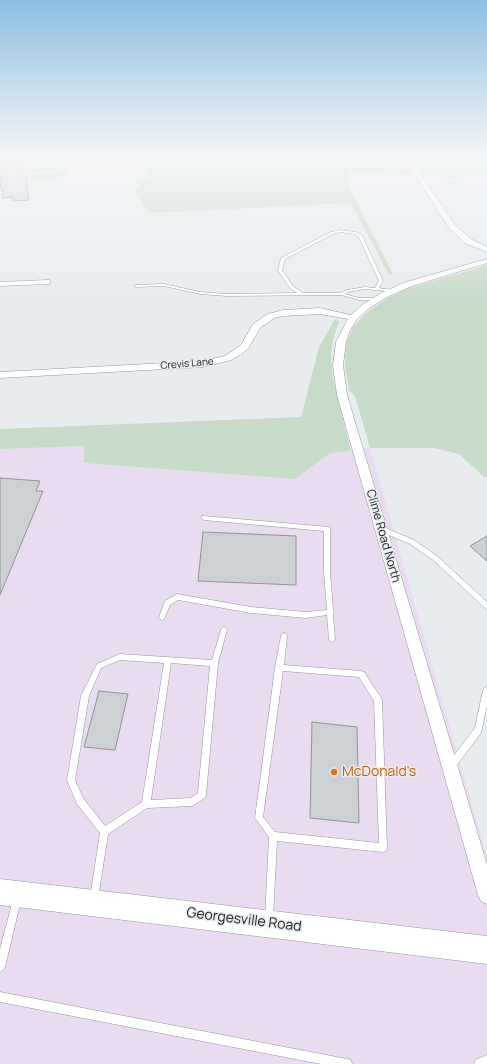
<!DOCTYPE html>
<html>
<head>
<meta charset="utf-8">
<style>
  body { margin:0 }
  canvas { display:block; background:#e8ecef }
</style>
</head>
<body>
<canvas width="487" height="1064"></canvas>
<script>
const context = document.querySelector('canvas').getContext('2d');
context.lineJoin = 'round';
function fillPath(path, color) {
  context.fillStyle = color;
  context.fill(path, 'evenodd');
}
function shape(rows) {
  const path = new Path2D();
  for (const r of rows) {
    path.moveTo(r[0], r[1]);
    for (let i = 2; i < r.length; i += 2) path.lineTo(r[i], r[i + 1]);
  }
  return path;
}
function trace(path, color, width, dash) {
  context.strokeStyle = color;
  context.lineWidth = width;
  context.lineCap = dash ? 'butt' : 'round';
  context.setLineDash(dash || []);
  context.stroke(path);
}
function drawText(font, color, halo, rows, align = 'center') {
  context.font = font + ' Manrope,sans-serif';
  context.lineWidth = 3;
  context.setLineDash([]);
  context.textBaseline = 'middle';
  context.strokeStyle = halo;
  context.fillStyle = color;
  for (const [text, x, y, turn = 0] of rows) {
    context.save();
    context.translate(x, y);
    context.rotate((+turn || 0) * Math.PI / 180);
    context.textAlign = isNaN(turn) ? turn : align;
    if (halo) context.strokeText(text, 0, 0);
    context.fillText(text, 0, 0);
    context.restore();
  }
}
const commercial = shape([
  [84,446,85,463,295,479,330,453,370,448,487,856,487,1064,0,1064,0,449]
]);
const green = shape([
  [162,155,328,155,330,158,367,167,407,169,410,173,406,174,348,172,347,183,393,274,389,275,351,203,149,213,135,191],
  [60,159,62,170,26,173,27,160],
  [487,164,487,176,453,178,426,176,420,172,420,169],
  [67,172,68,177,27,181,26,176],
  [487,265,487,477,484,477,459,454,434,448,370,448,355,396,349,390,345,365,346,344,353,327,366,313,386,299,406,289],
  [335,319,339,322,333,339,331,355,333,379,351,451,330,453,295,479,84,463,84,446,0,449,0,429,301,417,319,347]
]);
const building = shape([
  [23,162,22,177,26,177,29,200,13,201,13,197,3,198,2,188,0,188,0,163,23,162],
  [0,478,40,481,36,491,43,491,0,595,0,478],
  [203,532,296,536,296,585,198,581,203,532],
  [487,536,487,561,470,546,487,536],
  [99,691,128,694,115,750,84,747,99,691],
  [312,722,357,727,359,823,310,818,312,722]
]);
const lane = shape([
  [340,230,356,232,362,235,383,281,379,288,392,290,393,290,393,292,365,289,348,292,345,294,359,298,376,298,378,299,376,300,359,300,341,295,227,296,200,294,164,286,136,287,134,286,136,285,164,284,200,292,227,294,297,293,290,288,278,270,281,258,331,232,340,230],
  [340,232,355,234,359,237,379,281,375,288,365,287,347,290,340,293,303,293,293,286,282,270,285,259,333,234,340,232],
  [202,516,204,516,329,527,330,529,330,572,333,610,334,612,333,614,335,639,334,641,332,642,330,641,329,639,327,615,306,618,251,613,178,600,170,605,164,619,162,620,160,619,159,617,165,601,177,594,251,607,306,612,327,610,324,572,324,531,204,520,201,518,202,516],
  [379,527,383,527,414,540,437,556,487,602,487,609,485,608,433,560,410,544,379,531,378,529,379,527],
  [224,627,226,628,227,630,218,663,206,795,205,798,192,806,147,808,108,834,98,898,97,901,94,902,91,901,90,898,100,833,77,804,67,780,81,696,97,664,120,654,212,660,221,630,222,628,224,627],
  [120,660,164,663,142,802,105,826,83,798,75,780,89,696,101,668,120,660],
  [171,663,210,666,198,793,191,798,151,800,171,663],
  [284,633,286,634,287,636,284,665,361,671,364,672,381,698,382,700,387,848,386,851,383,852,277,841,273,918,272,921,269,922,266,921,265,918,269,837,255,818,275,668,281,636,282,634,284,633],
  [283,671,359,677,374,701,379,843,275,832,263,817,283,671],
  [487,687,487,706,481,733,454,769,451,770,448,769,447,766,448,763,475,728,483,690,484,688,487,687],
  [17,896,20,897,21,900,5,967,3,970,0,972,0,949,13,900,14,897,17,896],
  [0,992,347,1059,351,1060,352,1064,321,1064,0,1002,0,992],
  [487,1055,487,1064,474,1064,475,1060,487,1055]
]);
const street = shape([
  [402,155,408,155,455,225,471,239,487,247,487,252,465,243,449,228,402,155],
  [487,259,487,263,412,286,387,297,368,309,357,319,350,330,346,342,343,365,347,395,487,865,487,904,481,901,478,895,337,395,333,365,336,342,348,319,320,314,283,316,274,318,260,328,248,349,240,355,231,360,203,367,0,378,0,372,203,361,225,356,241,345,253,324,268,314,283,310,320,308,351,315,362,305,381,293,406,282,487,259],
  [47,280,50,280,50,284,0,286,0,282,47,280]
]);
const secondary = shape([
  [0,879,487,936,487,964,0,905,0,879]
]);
const markers = [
  [334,772,4,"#e8710a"]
];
const farStreetnames = [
  ["Crevis Lane",187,364,-5]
];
const streetNames = [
  ["Clime Road North",383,536,74]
];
const nearFoodnames = [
  ["McDonald's",342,772]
];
const nearStreetnames = [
  ["Georgesville Road",244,920,7]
];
fillPath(commercial, '#e9dcf0');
fillPath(green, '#c7dbc9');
fillPath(building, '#cdd1d4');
trace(building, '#909497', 1);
trace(lane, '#929699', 1);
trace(street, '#929699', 1);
trace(secondary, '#929699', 1);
fillPath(lane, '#fff');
fillPath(street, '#fff');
fillPath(secondary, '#fff');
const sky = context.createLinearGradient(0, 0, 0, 304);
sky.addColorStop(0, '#8cbfe0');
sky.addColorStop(0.51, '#f5f6f8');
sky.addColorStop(1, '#f5f6f800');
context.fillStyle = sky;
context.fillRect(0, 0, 487, 304);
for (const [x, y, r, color] of markers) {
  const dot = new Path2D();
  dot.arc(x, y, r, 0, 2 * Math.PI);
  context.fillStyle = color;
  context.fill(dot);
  trace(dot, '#e8ecef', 1.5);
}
drawText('10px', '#1c1e1f', '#e8ecef', farStreetnames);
drawText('12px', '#1c1e1f', '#e8ecef', streetNames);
drawText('14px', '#c56008', '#e8ecef', nearFoodnames, 'left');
drawText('14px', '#1c1e1f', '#e8ecef', nearStreetnames);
</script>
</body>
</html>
